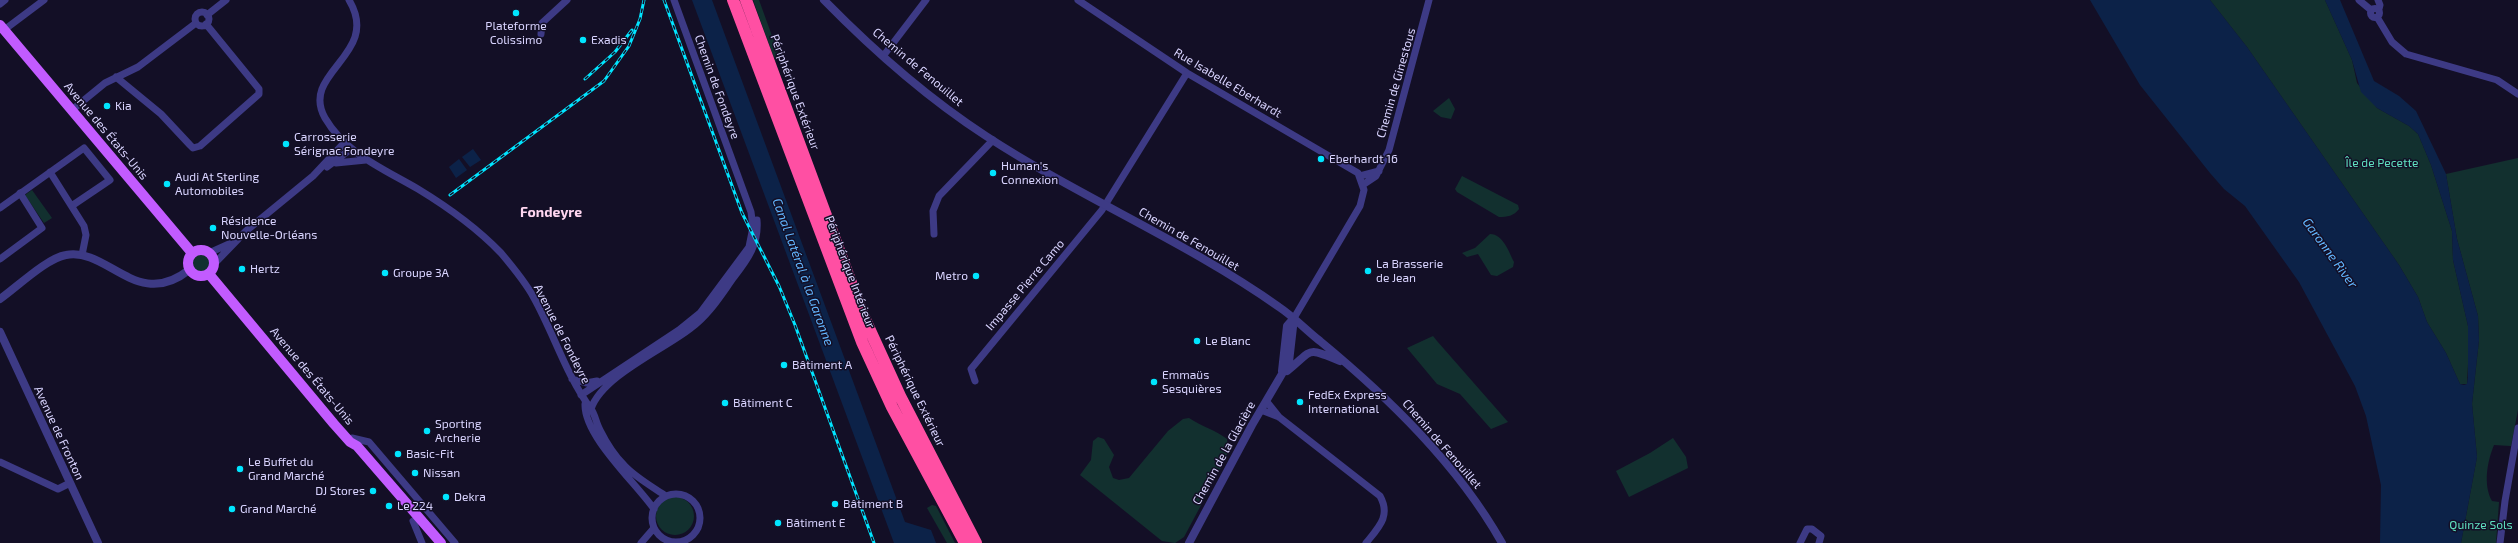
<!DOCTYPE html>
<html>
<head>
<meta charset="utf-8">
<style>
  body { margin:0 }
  canvas { display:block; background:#130f26 }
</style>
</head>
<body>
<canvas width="2518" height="543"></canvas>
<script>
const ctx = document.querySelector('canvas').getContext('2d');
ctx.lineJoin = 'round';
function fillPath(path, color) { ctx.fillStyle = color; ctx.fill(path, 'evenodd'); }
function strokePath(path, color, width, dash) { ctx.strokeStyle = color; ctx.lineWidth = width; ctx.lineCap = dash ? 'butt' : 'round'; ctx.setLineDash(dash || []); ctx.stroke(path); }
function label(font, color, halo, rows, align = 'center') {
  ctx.font = font + ' "Exo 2",sans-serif'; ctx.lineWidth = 3; ctx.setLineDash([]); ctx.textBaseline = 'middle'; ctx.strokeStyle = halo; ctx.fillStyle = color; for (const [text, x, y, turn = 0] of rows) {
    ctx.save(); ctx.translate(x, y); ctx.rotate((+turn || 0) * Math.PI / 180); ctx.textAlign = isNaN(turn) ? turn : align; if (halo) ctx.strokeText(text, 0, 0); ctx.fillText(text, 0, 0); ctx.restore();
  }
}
fillPath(new Path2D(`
  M753,0h6l21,58 -5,3z
  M2210,0h115l27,60 5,23 20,25 32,18 9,8 13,31 21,66 1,29 15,66 1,18 -2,40h-7l-14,-31 -19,-31 -9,-25 -19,-32 -152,-218z
  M1449,98l6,11 -4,10 -10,-2 -8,-6z
  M2518,158v252l-7,36 -17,-1c-7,17 -11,40 -2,56l7,1 -3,41h-35l16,-86 -5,-53 7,-64 -1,-24 -21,-77 -11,-65z
  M1462,176l56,29 1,4c-5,7 -12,8 -20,8l-42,-25 -2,-3z
  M32,190l20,28 -8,5 -19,-28z
  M1490,234c13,0 19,18 24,28l-1,5 -16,9 -6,-1 -13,-21 -11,3 -5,-4 13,-5z
  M191 263a9 9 0 1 1 18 0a9 9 0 1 1-18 0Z
  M1433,336l4,5 71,81 -17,7 -31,-35 -23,-10 -30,-36z
  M1189,418c13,9 27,12 38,21l1,13 -5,12 -39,73 -9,6 -13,-2 -82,-66 11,-15 2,-19 5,-4 6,2 10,16 -5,12 4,11 6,2 10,-2 39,-47 15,-12z
  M1673,438l13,19 2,11 -59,29 -13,-26 34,-18z
  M656 516a19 19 0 1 1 38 0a19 19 0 1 1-38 0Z
  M932,505l4,1 19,37h-8l-20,-35z`), '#12302f');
fillPath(new Path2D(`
  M692,0h20l193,522 26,8 5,13h-42z
  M2090,0h120l37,47 152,218 19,32 9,25 19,31 14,31 4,1 3,-1 1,-7v-51l-15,-66 -1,-29 -21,-66 -13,-31 -9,-8 -32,-18 -16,-16 -9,-32 -27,-60h15l34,81 25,15 17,15 30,63 11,65 21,77 1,24 -7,64 5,53 -16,86h-81l1,-58 -15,-69 -11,-30 -56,-104 -54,-76 -21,-17 -14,-16 -70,-88z
  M473,149l8,11 -11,7 -8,-10z
  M459,159l8,11 -11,8 -7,-11z`), '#0c2248');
strokePath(new Path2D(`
  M349,0c33,55 -50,72 -24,118 21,36 59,51 93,71 28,17 60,40 83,64 11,13 25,30 33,45 20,36 32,77 57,111 4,5 5,14 9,21 6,12 14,25 24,35 11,12 27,21 42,31
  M1078,0l109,73 171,100 6,17 -4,16 -66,112
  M2359,0l12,10
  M2378,0l2,5 -1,4
  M0,4l5,-4
  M2370.5 13a4.5 4.5 0 1 1 9 0a4.5 4.5 0 1 1-9 0Z
  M195 19a7 7 0 1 1 14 0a7 7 0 1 1-14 0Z
  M207,15l19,-15
  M2377,17l15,25 14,12 91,26 21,14
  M4,30l40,-30
  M541,34l1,-11 25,-23
  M884,55l42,-55
  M116,77l45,37 29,31 3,3 7,-2 59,-52v-5l-53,-65
  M72,110l33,-27 33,-16 58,-44
  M336,163l30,-3
  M327,167l24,-18
  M50,172l34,54 2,9 -4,20
  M1360,176l19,-5
  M1364,184l12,-8 13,-26 40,-150
  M0,208l84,-60 26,32 -37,25
  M934,234l-1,-23 6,-15 54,-56
  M209,253l20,-9
  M0,259l42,-31 -22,-35
  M214,264l32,-33 67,-55 32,-34
  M572,379l14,4 11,-2
  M975,381l-4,-12 131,-159 85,-137
  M581,395l98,-65 21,-17 49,-66 4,-20 -2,-15 -77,-212
  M1267,402l12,15
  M585,404c-1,32 50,78 69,105
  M591,409c11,-33 72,-59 100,-81 18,-13 30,-33 43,-51 14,-18 25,-33 23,-57
  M1261,410l18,7 101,79c11,20 -1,31 -14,47
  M349,440l3,-2 17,4 86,101
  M0,462l58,27 12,-6
  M652 518a24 24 0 1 1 48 0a24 24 0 1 1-48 0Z
  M413,521l9,22
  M641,543l13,-15
  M1800,543l7,-14h5l9,7 -2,7
  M2500,543l5,-42 13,-73`), '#3d3a85', 7);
strokePath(new Path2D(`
  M824,0c48,49 105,99 162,136 95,62 201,106 293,171 15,10 27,23 41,34 69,57 138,124 182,202
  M0,299c17,-12 47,-41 66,-44 42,-8 71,56 123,15
  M0,332l98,211
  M1282,371l5,-45 7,-8
  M1287,371c27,-21 17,-25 53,-10
  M1189,543l63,-118 37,-63 5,-44`), '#3d3a85', 8);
strokePath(new Path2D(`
  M0,25l192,228
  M188 263a13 13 0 1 1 26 0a13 13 0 1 1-26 0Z
  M209,274l125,150 16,18 7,4 84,97`), '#c25bff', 10);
strokePath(new Path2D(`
  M733,0l129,342 30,65 73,136
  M746,0l117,315 37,81 76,147`), '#ff4fa3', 12);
const rail = new Path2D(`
  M664,0l78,213 37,73 16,39 79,218
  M585,79l30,-27 17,-22
  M450,195l154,-114 25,-35 11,-27 4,-19`);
strokePath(rail, '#00e5ff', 3);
strokePath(rail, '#130f26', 1.5, [4.5]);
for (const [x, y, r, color] of [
  [516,13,4,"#00e5ff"],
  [583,40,4,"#00e5ff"],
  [107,106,4,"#00e5ff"],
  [286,144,4,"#00e5ff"],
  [1321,159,4,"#00e5ff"],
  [993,173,4,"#00e5ff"],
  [167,184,4,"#00e5ff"],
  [213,228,4,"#00e5ff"],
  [242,269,4,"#00e5ff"],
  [1368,271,4,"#00e5ff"],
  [385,273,4,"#00e5ff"],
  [976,276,4,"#00e5ff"],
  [1197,341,4,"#00e5ff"],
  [784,365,4,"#00e5ff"],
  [1154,382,4,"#00e5ff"],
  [1300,402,4,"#00e5ff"],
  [725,403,4,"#00e5ff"],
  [427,431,4,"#00e5ff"],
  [398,454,4,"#00e5ff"],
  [240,469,4,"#00e5ff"],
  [415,473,4,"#00e5ff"],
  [373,491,4,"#00e5ff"],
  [446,497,4,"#00e5ff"],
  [835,504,4,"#00e5ff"],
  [389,506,4,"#00e5ff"],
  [232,509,4,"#00e5ff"],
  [778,523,4,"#00e5ff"]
]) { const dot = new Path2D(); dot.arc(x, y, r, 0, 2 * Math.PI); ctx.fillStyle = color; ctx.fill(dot); strokePath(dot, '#130f26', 1.5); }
label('12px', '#d9d4ff', '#130f26', [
  ["Plateforme",516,26,"center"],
  ["Colissimo",516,40,"center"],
  ["Exadis",591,40],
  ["Kia",115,106],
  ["Carrosserie",294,137],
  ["Sérignac Fondeyre",294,151],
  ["Eberhardt 16",1329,159],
  ["Human's",1001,166],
  ["Connexion",1001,180],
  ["Audi At Sterling",175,177],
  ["Automobiles",175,191],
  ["Résidence",221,221],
  ["Nouvelle-Orléans",221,235],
  ["La Brasserie",1376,264],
  ["de Jean",1376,278],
  ["Hertz",250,269],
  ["Groupe 3A",393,273],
  ["Metro",968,276,"right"],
  ["Le Blanc",1205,341],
  ["Bâtiment A",792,365],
  ["Emmaüs",1162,375],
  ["Sesquières",1162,389],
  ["FedEx Express",1308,395],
  ["International",1308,409],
  ["Bâtiment C",733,403],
  ["Sporting",435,424],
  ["Archerie",435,438],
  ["Basic-Fit",406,454],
  ["Le Buffet du",248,462],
  ["Grand Marché",248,476],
  ["Nissan",423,473],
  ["DJ Stores",365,491,"right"],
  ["Dekra",454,497],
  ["Bâtiment B",843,504],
  ["Le 224",397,506],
  ["Grand Marché",240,509],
  ["Bâtiment E",786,523]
], 'left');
label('12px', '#d9d4ff', '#130f26', [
  ["Chemin de Fenouillet",918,67,40],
  ["Rue Isabelle Eberhardt",1228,83,31],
  ["Chemin de Ginestous",1396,83,-74],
  ["Chemin de Fondeyre",717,87,70],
  ["Périphérique Extérieur",795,92,70],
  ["Avenue des États-Unis",106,131,50],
  ["Chemin de Fenouillet",1189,239,30],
  ["Périphérique Intérieur",850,272,69],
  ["Impasse Pierre Camo",1025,285,-50],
  ["Avenue de Fondeyre",562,334,63],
  ["Avenue des États-Unis",312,376,50],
  ["Périphérique Extérieur",915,391,64],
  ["Avenue de Fronton",59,433,65],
  ["Chemin de Fenouillet",1442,444,49],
  ["Chemin de la Glacière",1224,453,-61]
]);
label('12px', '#5fe0c0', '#130f26', [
  ["Île de Pecette",2382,163],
  ["Quinze Sols",2481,525]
]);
label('italic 13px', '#62b6ff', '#130f26', [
  ["Garonne River",2330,253,54],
  ["Canal Latéral à la Garonne",803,272,70]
]);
label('bold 14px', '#ffd6f0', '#130f26', [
  ["Fondeyre",551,212]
]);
</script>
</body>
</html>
